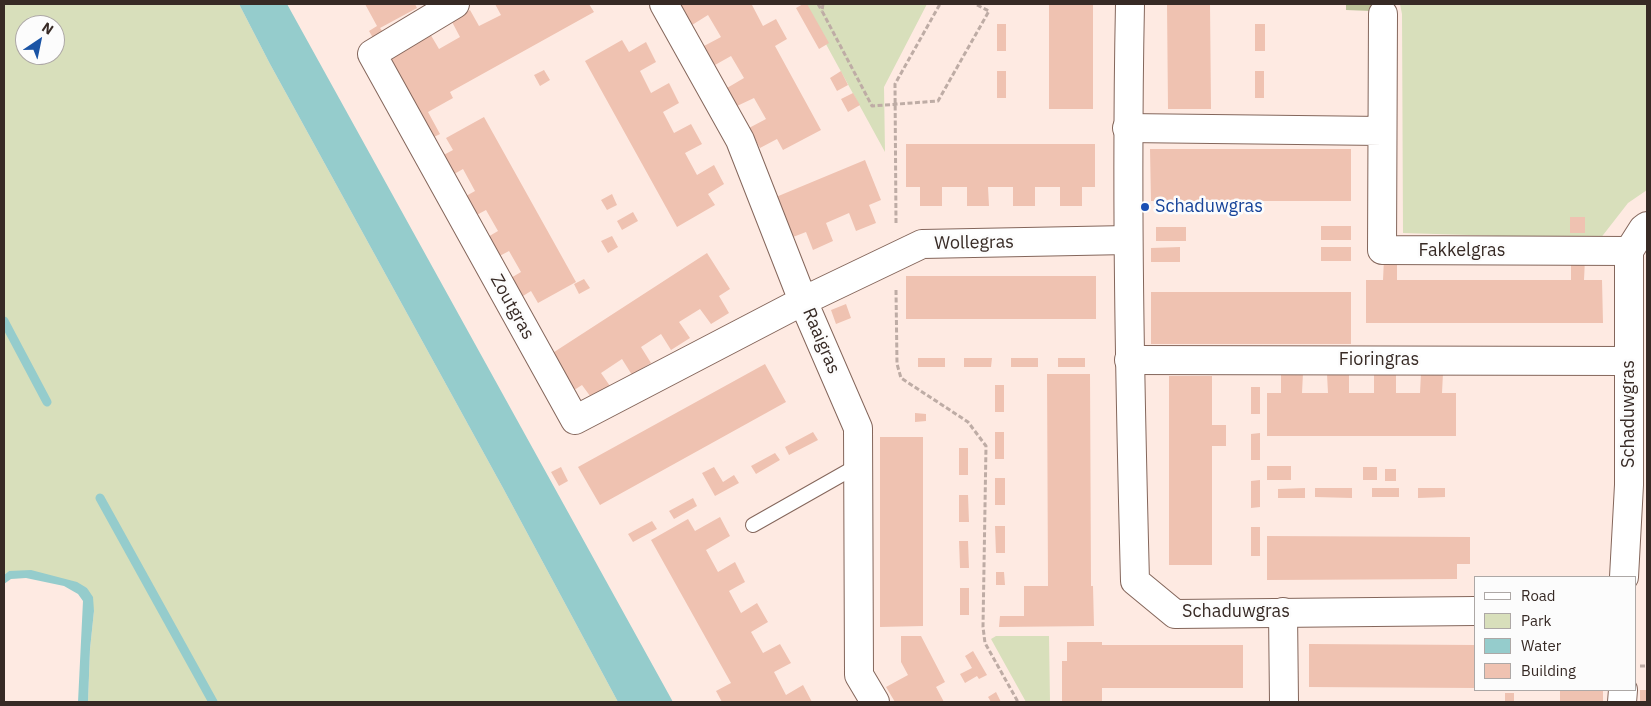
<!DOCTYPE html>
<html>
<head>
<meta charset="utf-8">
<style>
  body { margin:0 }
  #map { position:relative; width:1651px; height:706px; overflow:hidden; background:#feeae2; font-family:"IBM Plex Sans",sans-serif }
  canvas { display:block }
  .frame { position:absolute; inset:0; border:5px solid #372a25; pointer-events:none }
  .legend { position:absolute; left:1474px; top:576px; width:162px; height:115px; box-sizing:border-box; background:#fcfcfc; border:1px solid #ada8a6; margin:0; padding:6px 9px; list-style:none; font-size:15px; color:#372a25 }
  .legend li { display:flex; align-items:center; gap:10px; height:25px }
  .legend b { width:25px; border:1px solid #ada8a6 }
  .north { position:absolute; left:15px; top:15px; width:50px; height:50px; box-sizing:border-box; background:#fcfcfc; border:1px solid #ada8a6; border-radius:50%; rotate:34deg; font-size:14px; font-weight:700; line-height:20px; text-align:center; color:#372a25 }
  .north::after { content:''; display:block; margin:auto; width:18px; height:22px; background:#1a54a5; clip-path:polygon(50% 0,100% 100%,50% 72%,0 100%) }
</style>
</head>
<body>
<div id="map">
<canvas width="1651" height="706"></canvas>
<div class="frame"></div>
<ul class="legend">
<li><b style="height:6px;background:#fff"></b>Road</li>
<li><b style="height:14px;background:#d8dfbb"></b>Park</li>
<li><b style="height:14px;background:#95cccc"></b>Water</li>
<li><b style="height:14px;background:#efc2b1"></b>Building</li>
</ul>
<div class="north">N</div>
</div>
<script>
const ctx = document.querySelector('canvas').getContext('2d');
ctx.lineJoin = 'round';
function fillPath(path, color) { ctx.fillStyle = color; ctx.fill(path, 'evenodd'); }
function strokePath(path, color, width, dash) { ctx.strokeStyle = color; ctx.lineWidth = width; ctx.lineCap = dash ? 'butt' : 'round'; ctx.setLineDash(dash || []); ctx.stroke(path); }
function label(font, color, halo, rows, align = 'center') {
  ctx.font = font + ' "IBM Plex Sans",sans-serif'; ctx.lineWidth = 5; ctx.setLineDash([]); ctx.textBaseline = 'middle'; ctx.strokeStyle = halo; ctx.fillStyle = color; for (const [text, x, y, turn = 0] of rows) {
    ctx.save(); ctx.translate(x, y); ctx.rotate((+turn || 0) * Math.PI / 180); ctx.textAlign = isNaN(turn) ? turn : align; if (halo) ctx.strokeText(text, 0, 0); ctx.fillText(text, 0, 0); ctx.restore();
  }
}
fillPath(new Path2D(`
  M4,4h235l31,60 233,424 115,214h-530l2,-53 4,-38 -7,-23 -78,-17 -5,4zM25,25h30v30h-30z
  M804,4h123l-43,83 1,65z
  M1400,4h247v186l-19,13 -28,36 -197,-6 -1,-219z
  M996,636h53l1,66h-24l-35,-63z`), '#d8dfbb');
fillPath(new Path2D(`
  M1346,4h31l-5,7 -26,-1z`), '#bbc399');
fillPath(new Path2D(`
  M239,4h48l386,698h-55l-115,-214 -233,-424z
  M31,570l46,12 10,6 6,9 1,14 -4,38 -2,53h-10l5,-101 -5,-7 -14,-8 -38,-8 -15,1 -7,5v-9l5,-4z`), '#95cccc');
strokePath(new Path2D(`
  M4,321l43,81
  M100,498l113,204`), '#95cccc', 9);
fillPath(new Path2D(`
  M365,4h50l2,4 -37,20 3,4 -10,6 -4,-7 8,-5z
  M495,4h94l5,8 -144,80 3,6 -25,14 12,22 -10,5 -46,-82 45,-25 10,17 21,-12 -9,-17 19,-10 9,16 22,-11z
  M684,4h71l-3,1 11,21 13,-7 11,20 -12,7 46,84 -38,20 -6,-11 -17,9 -11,-20 17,-9 -12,-21 -17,8 -10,-18 17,-10 -13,-22 -16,9 -11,-19 17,-9 -13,-22 -16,10 -11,-20z
  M803,4h4l22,39 -10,6 -23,-41z
  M1049,4h44v105h-44z
  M1167,4h43l1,105h-43z
  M997,24h9v27h-9z
  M1255,24h10v27h-10z
  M622,40l7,12 17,-10 10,20 -16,9 11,22 18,-10 10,20 -16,9 11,21 17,-9 11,20 -17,9 12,22 17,-10 10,19 -16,10 7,11 -38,22 -92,-166z
  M544,70l6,10 -10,6 -6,-11z
  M841,71l7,14 -11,6 -7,-13z
  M997,71h9v27h-9z
  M1255,71h9v27h-9z
  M853,93l7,12 -12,7 -7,-13z
  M484,117l92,165 -38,21 -7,-12 -16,10 -11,-19 17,-10 -12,-21 -17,9 -11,-19 17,-10 -12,-21 -17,9 -10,-19 16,-9 -12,-22 -16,9 -11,-19 17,-9 -7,-12z
  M906,144h189v43h-13v19h-22v-19h-25v19h-22v-19h-25l1,19h-22v-19h-25v19h-22v-19h-14z
  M1150,149h201v52h-200z
  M865,160l16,40 -12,5 7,18 -20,8 -7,-18 -23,10 7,18 -20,9 -7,-18 -13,5 -17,-40z
  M612,194l5,11 -10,5 -6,-10z
  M633,212l5,9 -16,9 -5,-9z
  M1570,217h15v16h-15z
  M1321,226h30v14h-30z
  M1156,227h30v14h-30z
  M612,236l6,11 -10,6 -7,-12z
  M1180,247v15h-29v-14z
  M1321,247h30v14h-30z
  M707,253l23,36 -11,7 10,17 -18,11 -11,-15 -21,13 11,16 -19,12 -10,-16 -20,13 10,16 -19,12 -10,-16 -21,14 11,16 -19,11 -11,-15 -11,7 -23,-36z
  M1384,259h13v21h174v-21h14l-1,21h18l1,43h-237v-43h17z
  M906,276h190v43h-190z
  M584,279l6,9 -11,6 -5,-10z
  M1151,292h200v52h-200z
  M846,304l5,14 -15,6 -5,-14z
  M918,358h27v9h-27z
  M964,358h28l-1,9h-27z
  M1011,358h27v9h-27z
  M1058,358h27v9h-27z
  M765,364l21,38 -186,103 -22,-38z
  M1281,373h22l-1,20h26l-1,-19h22v19h25v-19h22v19h24l1,-20h22l-1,20h14v43h-189v-43h14z
  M1047,374h43l1,212h2l1,40 -95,1 1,-11h24v-30h24z
  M1169,376h43v49h14v21h-14v119h-43z
  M995,385h9v27h-9z
  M1251,387h9v27h-9z
  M915,413l11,1v7l-11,1z
  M813,432l5,8 -29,15 -4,-8z
  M995,432h9v27h-9z
  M1260,433v27h-9v-26z
  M880,437h43v189l-43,1z
  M959,448h9v27h-9z
  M775,453l5,7 -24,14 -5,-8z
  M1267,466h24v14h-24z
  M561,467l7,14 -9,5 -8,-14z
  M714,467l9,15 11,-7 5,8 -24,13 -13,-23z
  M1363,467h14v13h-14z
  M1385,469h11v12h-11z
  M995,478h10v27h-10z
  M1260,480v27l-9,1v-27z
  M1305,488v10h-27v-9z
  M1315,488h37v10l-37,-1z
  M1372,488h27v9h-27z
  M1418,488h27v9l-27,1z
  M959,495h9l1,27h-10z
  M693,498l4,8 -23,13 -5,-8z
  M720,517l10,19 -24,14 12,22 17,-10 10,20 -16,9 12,22 16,-10 11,19 -17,10 12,21 17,-9 11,19 -17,9 12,23 17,-10 9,17h-90l-6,-11 15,-8 -80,-143 37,-21 7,12z
  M652,521l5,8 -24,13 -5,-8z
  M995,526h10v27h-9z
  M1251,527h9v29h-9z
  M1267,536l203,1v27h-13v15l-190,1z
  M959,541h9l1,27h-9z
  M996,572h8l1,13h-9z
  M960,588h9v27h-9z
  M901,636h20l24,46 -9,5 8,15h-49l-9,-15 22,-12 -7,-13z
  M1067,642h35v3h141v43h-141v14h-40v-41h5z
  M1309,644l166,1v43l-166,-1z
  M973,651l14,24 -8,4 -2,-3 -12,7 -5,-9 12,-6 -7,-12z
  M1560,690h43v12h-43z
  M1640,690h7v12h-7z
  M996,692l5,10h-10l-3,-5z
  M1505,693h9v9h-9z`), '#efc2b1');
const lane = new Path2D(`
  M753,525l104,-59`);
const street = new Path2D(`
  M455,4l-83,50 203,366 228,-119 119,-57 206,-4
  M664,4l76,136 63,161 55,127 1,247 16,27
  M1383,14l-1,236 247,1
  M1127,128l255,3
  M1129,360l500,1
  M1283,612l1,90
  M1622,702l1,-12`);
const secondary = new Path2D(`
  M1130,4c-4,192 0,384 5,577l40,33 300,-3
  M1624,577l5,-92v-234l14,-22 4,-3`);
strokePath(lane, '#84665b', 16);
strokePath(street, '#84665b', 30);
strokePath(secondary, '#84665b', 30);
strokePath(new Path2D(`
  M818,4l4,7
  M823,4l-1,7 50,95 66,-5 51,-90 -14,-7
  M896,223l-1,-139 45,-80
  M896,290l1,74 4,14 67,44 18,24 -3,181 2,16 33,59
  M1640,666h7`), '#beaca5', 3, [5, 2.5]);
strokePath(lane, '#fff', 14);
strokePath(street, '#fff', 28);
strokePath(secondary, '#fff', 28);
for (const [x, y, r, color] of [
  [1145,207,5,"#1a4fb4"]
]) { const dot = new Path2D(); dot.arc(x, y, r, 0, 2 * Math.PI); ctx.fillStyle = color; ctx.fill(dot); strokePath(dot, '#fcfcfc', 2); }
label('18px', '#164399', '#fcfcfc', [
  ["Schaduwgras",1155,207]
], 'left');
label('18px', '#372a25', '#fcfcfc', [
  ["Wollegras",974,243,-1],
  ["Fakkelgras",1462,251],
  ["Zoutgras",512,307,61],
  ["Raaigras",821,341,67],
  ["Fioringras",1379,360],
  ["Schaduwgras",1629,414,-90],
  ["Schaduwgras",1236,612]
]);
</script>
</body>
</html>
